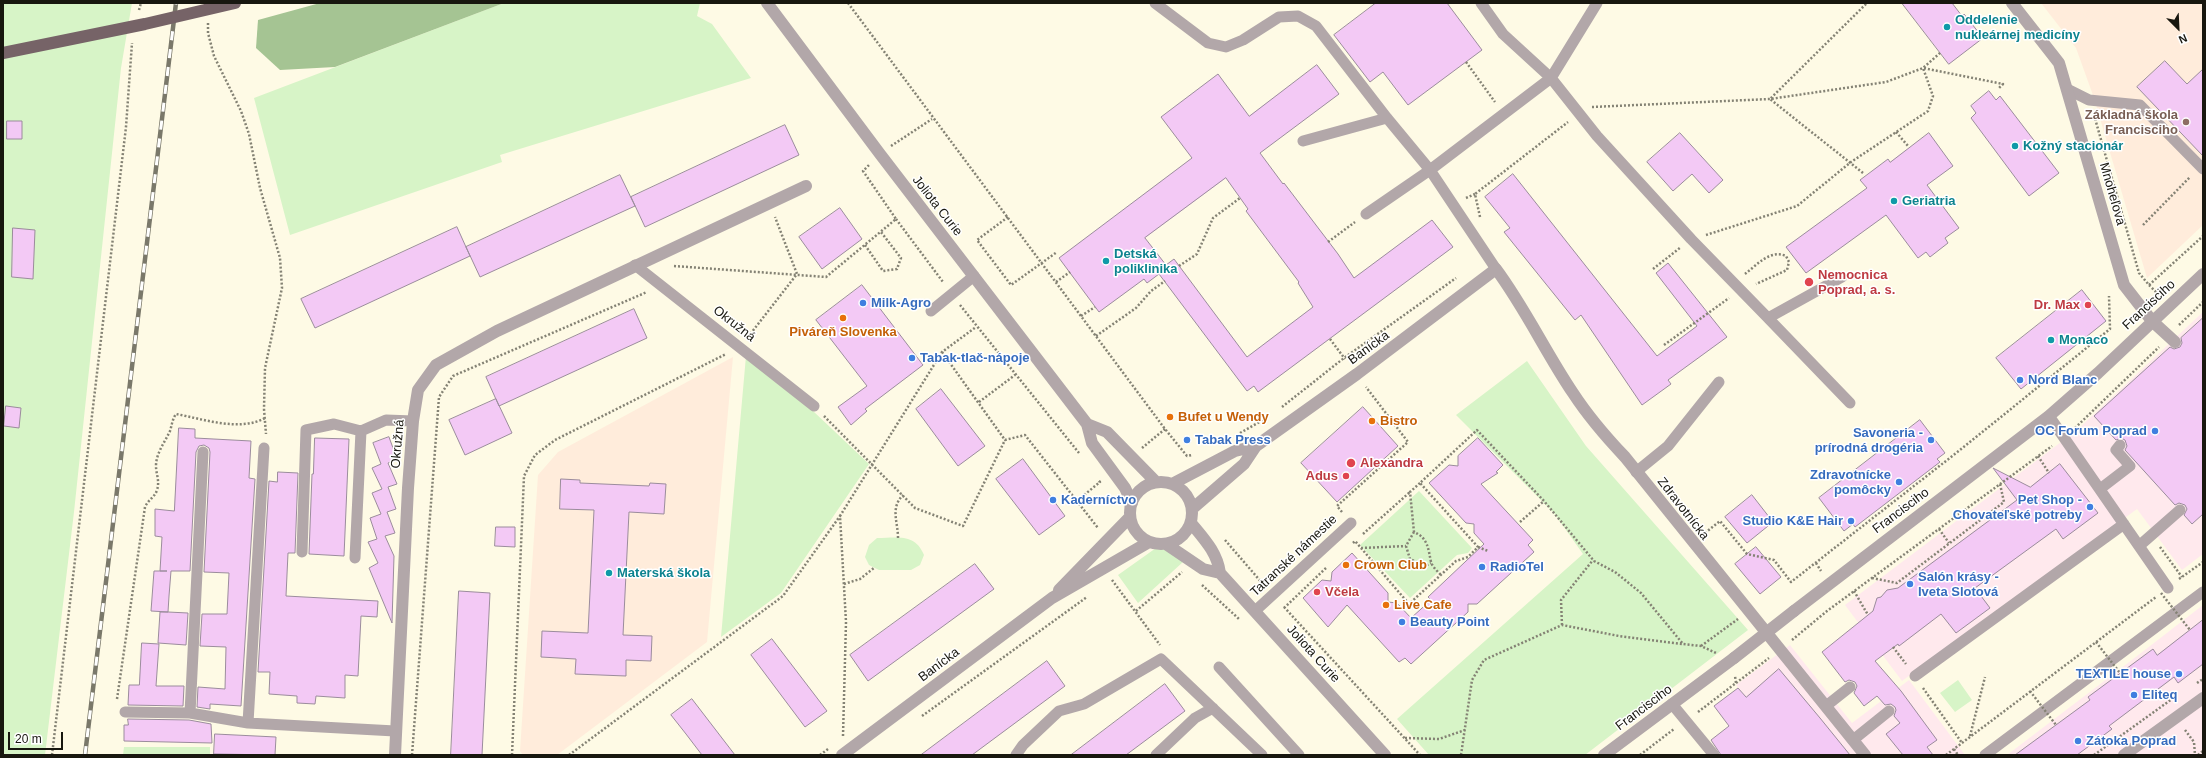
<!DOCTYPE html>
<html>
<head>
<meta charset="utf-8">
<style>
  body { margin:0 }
  #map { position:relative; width:2206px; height:758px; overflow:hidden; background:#fefae5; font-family:Helvetica,sans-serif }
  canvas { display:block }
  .frame { position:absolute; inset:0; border:4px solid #18170f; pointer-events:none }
  .north { position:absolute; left:2158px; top:8px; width:40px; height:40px; -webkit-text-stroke:3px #fff; paint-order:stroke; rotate:156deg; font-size:11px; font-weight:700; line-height:16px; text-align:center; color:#18170f }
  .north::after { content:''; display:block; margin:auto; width:14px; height:18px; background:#18170f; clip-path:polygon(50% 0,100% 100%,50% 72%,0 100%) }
  .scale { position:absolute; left:8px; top:732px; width:55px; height:18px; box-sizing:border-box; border:2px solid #18170f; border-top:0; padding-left:5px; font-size:12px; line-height:14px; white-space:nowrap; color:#18170f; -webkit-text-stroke:3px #fff; paint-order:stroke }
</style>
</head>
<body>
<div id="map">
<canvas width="2206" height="758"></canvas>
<div class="frame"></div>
<div class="north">N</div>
<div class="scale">20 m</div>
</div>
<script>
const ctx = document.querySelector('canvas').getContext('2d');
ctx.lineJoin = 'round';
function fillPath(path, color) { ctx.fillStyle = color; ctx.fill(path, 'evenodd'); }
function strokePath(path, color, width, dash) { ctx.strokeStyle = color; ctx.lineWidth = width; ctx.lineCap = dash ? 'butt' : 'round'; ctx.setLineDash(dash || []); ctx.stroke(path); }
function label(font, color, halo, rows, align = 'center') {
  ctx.font = font + ' Helvetica,sans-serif'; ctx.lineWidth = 3; ctx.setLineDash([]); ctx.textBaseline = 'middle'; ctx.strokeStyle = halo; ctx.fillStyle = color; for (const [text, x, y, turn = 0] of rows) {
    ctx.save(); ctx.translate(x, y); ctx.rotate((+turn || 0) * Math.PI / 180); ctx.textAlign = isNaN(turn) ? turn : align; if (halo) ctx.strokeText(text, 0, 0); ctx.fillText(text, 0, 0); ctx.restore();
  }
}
fillPath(new Path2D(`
  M2203,312v242l-21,16 -45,-61 -235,172 -57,-76 232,-175z
  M2203,605v150h-196l134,-102z
  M1790,645l62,78 57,-43 56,75h-171l-58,-70z`), '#ffe9ed');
fillPath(new Path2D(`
  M2041,3h162v222l-56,53 -53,-180 -18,-50z
  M733,357l-26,285 -150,113h-34l-3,-4 18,-276 20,-23z`), '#ffecdb');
fillPath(new Path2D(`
  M3,3h129l-11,65 -47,444 -29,243h-42z
  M504,3h196l-3,13 15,8 39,54 -251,77 2,7 -212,73 -36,-137z
  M746,356l67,55 56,53 -88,129 -60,44z
  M1527,361l59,85 162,184 -163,125h-156l-32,-36 186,-165 -29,-41 -98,-98z
  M1419,491l53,57 -4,5 -11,2 -47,43 -50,-53z
  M877,538c20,0 38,-5 47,17l-4,10 -9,5h-32l-10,-5 -4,-8 4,-12z
  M1156,548h13l14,14 -45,41 -20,-28z
  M1958,680l14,20 -17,12 -15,-19z
  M124,747h86v8h-87z`), '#d7f4c7');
fillPath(new Path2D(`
  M320,3h184l-169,64 -55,3 -24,-22 2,-28z`), '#a5c493');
const building = new Path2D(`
  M1376,3h71l35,47 -74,55 -25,-33 -13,10 -36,-47z
  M1902,3h50l10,13 2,-2 19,24 -34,26z
  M2165,61l22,23 16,-15v87l-66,-69z
  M1317,65l22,29 -79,59 23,31 1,-1 54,71 16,24 78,-58 21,27 -195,145 -4,-6 -7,5 -88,-117 -12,9 -3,-4 -45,33 -40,-54 133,-100 -31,-41 57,-43 31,42zM1226,178l22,31 -2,2 53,71 -1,1 15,24 -66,50 -73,-98 -8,6 -21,-27z
  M1989,91l7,9 4,-4 59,77 -30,23 -58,-78 5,-5 -5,-7z
  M7,121h15v18h-15z
  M785,125l14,30 -154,72 -14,-30z
  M1680,133l43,47 -14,13 -17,-19 -19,17 -26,-29z
  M1929,133l24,33 -26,19 32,43 -14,10 3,5 -18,14 -4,-5 -8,6 -32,-43 -80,58 -20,-26 81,-59 -7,-8 28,-21 2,3z
  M1513,174l144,182 40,-30 -41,-53 12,-10 59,74 -59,43 3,4 -29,21 -61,-90 -6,5 -71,-88 6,-4 -25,-31z
  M620,175l15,31 -155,71 -14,-30z
  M840,208l22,31 -40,30 -23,-32z
  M457,227l13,29 -155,72 -14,-29z
  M13,228l22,2 -2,49 -21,-2z
  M862,285l61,80 -58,44 2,2 -16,14 -13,-18 29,-21 -51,-66z
  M2082,290l24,31 -85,68 -25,-31z
  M634,309l13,29 -148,68 -13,-29z
  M2203,318v196l-11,10 -8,-9 3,-6 -2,-4 -6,-2 -4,2 -50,-55 2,-4 -2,-6 -4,-2 -5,2 -22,-24 76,-69 4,2 6,-2 2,-4 -1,-5z
  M941,389l44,57 -27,20 -42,-57z
  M496,399l16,34 -47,22 -16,-35z
  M6,406l15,2 -2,20 -15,-2z
  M1363,407l35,39 -61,56 -36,-39z
  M1920,420l25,33 -8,6 3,3 -85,65 -2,-3 -9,7 -25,-33z
  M179,428l16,1v9l56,3 -2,37 6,1 -14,227 -31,-2v5l-13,-2 1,-20 27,2 1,-42 -26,-1 2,-32h25l2,-41 -25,-1 6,-120 -1,-4 -5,-3 -5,1 -3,6 -6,119h-19l-2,25 -1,16 20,1 -2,32 -28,-2 2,-31h8l-17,-1 3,-40h13h-7l2,-34 -7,-1v-27l19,2z
  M389,437l8,22 -9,4 9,21 -9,3 8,22 -9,3 8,21 -10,3 9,20 -2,67 -23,-55 9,-5 -10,-21 9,-3 -7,-21 11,-4 -9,-21 10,-4 -10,-21 9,-4 -8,-21z
  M315,438l34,1 -5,117 -35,-2 3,-80h1z
  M1478,438l25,27 -7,7 2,1 -17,11 52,56 -5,5 6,7 -57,52h-9v8l-57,52 -6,-6 -6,4 -52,-57 -19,22 -25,-29 19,-18 9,1 1,-9 20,-19 36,40v9l9,1 14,15 20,-18 -3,-3 56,-53 -10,-11v-9l-8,-1 -37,-40 20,-18 9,1v-10z
  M1023,459l42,57 -26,19 -43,-56z
  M2060,464l38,49 -35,26 -7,-10 -81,59 15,20 -34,25 -15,-19 -42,32 -1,-2 -23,17 26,30 36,49 -10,7 6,8h-30l-17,-21 14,-11 -6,-7 2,-6 -1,-3 -4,-3 -6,1 -8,-9 -13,10 -10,-13 3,-7 -2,-4 -6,-2 -4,2 -23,-30 51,-41 4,-13 4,-1 6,-7 11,-2 119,-88 -24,-32 37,19z
  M278,472l20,1 -3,80h-7l-2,43 92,5 -1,16 -16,-1 -3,60 -13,-1v23l-29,-2 -1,8 -18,-1v-7l-28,-2 1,-22h-12l11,-191 8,1z
  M561,479l19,1v3l69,3 1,-3 16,1 -2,30 -35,-2 -6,123 29,1 -1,25 -25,-1v16l-51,-2 1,-15 -35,-2 1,-26 46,2 6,-123 -34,-1z
  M1752,495l21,27 -26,21 -22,-26z
  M496,527h19v20l-20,-1z
  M1756,547l25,30 -21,17 -25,-30z
  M975,564l19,25 -126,92 -18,-26z
  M459,591l31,2 -8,162h-31z
  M2203,620v44l-25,19 -4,-6 -65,49 3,3 -35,26h-62l75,-55 -2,-3 65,-48 4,6z
  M772,639l55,72 -22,16 -54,-72z
  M142,643l17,1 -3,42h28l-1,20 -55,-1 1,-20h10z
  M1047,661l18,25 -93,69h-51z
  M1779,669l41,49 30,37h-129l-10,-15 18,-14 -15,-20 24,-18 8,9z
  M1165,684l20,27 -59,44h-55z
  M692,699l43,56h-33l-16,-21 -15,-19z
  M128,719l61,1 22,4 1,19 -88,-2v-16h4z
  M215,734l61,3 -1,18 -61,-1z`);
fillPath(building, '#f3c9f5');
strokePath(building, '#9b8c9c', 1);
strokePath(new Path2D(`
  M848,3l317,426 22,27 5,-1
  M139,10l2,-7
  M208,23v10l6,23 27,55 8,23 11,54 20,70 2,30 -17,80 -1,41 2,25
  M1466,62l29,40
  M1592,107l178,-8 116,-17 37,-14 80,16 -5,5
  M2094,115l45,158 10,12 10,10
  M1896,132l12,14
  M891,146l41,-27
  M1863,173l-93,-74 97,-96
  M1466,198l9,-4
  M1008,217l-31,23 34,45 46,-33
  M1480,217l-5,-23 93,-72
  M896,219l47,63
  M2143,225l47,-48
  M1706,235l91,-29 54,-44 77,-51 5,-15 -10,-28 17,-15
  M1328,242l27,-20
  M865,245l18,26 14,-2 4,-11 -20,-26
  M674,266l152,11 70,-58 -33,-48 6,-6
  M1179,266l18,-12 16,-36 27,-20
  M1653,269l28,-22
  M1745,274c12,-9 25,-25 41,-18l3,6 -2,8 -31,14
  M1056,282l14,-10
  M2149,285l54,-49
  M960,305l119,148
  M1081,316l14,-9
  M2179,325l24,-23
  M1096,336l40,-28 15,-17 14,-10
  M748,337l49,-63 -22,-57
  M1330,339l15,20
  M1664,345l65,-47
  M942,352l63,88 20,-5 73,93
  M979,402l36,-27
  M1282,407l62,-49 112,-80
  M824,416l91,92 48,18 42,-86
  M2075,428l84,-81
  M1240,433l23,-13
  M1142,448l23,-19
  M2038,456l11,17
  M1420,483l-10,9 4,40c14,6 14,16 17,30 1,4 6,9 10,13
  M1078,500l22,-18 -2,-2
  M1342,512l-5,-6 71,-64 -42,-55
  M1520,522l24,-21
  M1939,529l10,14
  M1414,532l-8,14 4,13 15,7 6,-3
  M1705,533l15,-12 27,33 27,6 17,22 169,-132 150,-121 -1,-33
  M1363,534l47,-42
  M898,538c0,-16 -8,-30 5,-43
  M1225,540l38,44
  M1353,543l2,-2 54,63 47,-43 12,-4 10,-10 -58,-64 57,-53 67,71 50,60 21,11 26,21 42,51 18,2 15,7
  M1478,547l10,4
  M2160,547l22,30
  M1361,548l45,-2
  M1816,563l5,8
  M1872,578l25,5 107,-81 -4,-18
  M2179,579l24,-17
  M1112,580l48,65
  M844,584l16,-5 14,-11
  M1202,585l37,34
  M1854,591l14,24
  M1284,607l136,148
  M1284,608l42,-40
  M1136,611l46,-39
  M1562,625l-1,-25 32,-40
  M1792,640l35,-29 225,-165
  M1701,646l37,-27
  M1893,647l13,17
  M1736,683l33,-25
  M2197,683l6,-4
  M1923,688l39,55
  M117,699l28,-192c3,-7 10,-10 12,-17 3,-9 -1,-16 -1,-24 0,-13 9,-24 14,-35 2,-6 2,-11 6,-17 27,5 64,18 89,4
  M1698,712l38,-29 -1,-7
  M922,716l165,-119
  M2185,730l9,12 1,13
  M843,736l3,-114 -6,-106 102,-164 34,-25
  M1970,736l15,-59
  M1405,738l34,1 26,-9
  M1954,749l4,6
  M52,755l74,-628 6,-84
  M412,755l27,-358 14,-21 194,-84
  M512,755l12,-279 11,-21 20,-15 171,-86
  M569,755l214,-159 57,-80
  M820,755l8,-6
  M1461,755l11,-75 12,-20 78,-35 57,11 63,8
  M1640,755l34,-26
  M1946,755l210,-158
  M2094,755l78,-56
  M2198,755l5,-4`), '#848274', 2.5, [2, 2]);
strokePath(new Path2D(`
  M1155,3l53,40 18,4 17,-7 36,-23 19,-1 18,10 71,92 43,52 121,-92 46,-75
  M1481,3l22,31 48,44 46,58 94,103 77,79 74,-41
  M2067,89l22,11 51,5 63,64
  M1303,141l84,-23
  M1366,214l64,-44 66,99
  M635,265l179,141
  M931,311l43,-35
  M1768,318l82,85
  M2049,416l119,172
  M1636,472l32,-26 51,-64
  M2100,489l30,-23 -14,-16 4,-5
  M2139,546l41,-36
  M302,552l4,-122 28,-6 27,7
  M355,558l6,-127 25,-11 27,1
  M1255,611l96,-88
  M1219,667l80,88
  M1915,676l209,-152
  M1672,704l42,51
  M1826,706l24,-19
  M125,712l65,1 58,10 147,8
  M190,713l13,-261
  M248,723l16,-275
  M1853,740l36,-29
  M1016,755l7,-10 36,-34 25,-7 77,-45 101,96
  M1156,755l39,-37 18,-10
  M1985,755l218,-163`), '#b2a7a9', 11);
strokePath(new Path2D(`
  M2124,755l79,-57`), '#b2a7a9', 12);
strokePath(new Path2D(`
  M767,3l113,151 207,270 5,19 33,45 7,15
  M2012,3l47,60 65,222 28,36 23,21
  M1087,424l20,8 49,50
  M1130 513a31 31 0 1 1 62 0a31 31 0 1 1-62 0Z
  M1172,484l63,-33 21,-5
  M1192,509l52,-45 12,-18 101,-72 139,-105c29,39 50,84 77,124 15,23 33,44 52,64l240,298
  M1191,523c13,16 26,29 29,50l165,182
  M1166,544l37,25 17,4
  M1059,590l71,-73
  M1794,611l255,-195 49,-43 105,-99
  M395,755l13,-267 5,-67 5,-31 18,-25 61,-34 309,-145
  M842,755l210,-157 97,-56
  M1604,755l130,-97`), '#b2a7a9', 12);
const rail = new Path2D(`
  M85,755l91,-752`);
strokePath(rail, '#7a786a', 4.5);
strokePath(rail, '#fff', 3, [9]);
strokePath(new Path2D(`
  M2161,593l29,37
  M2096,642l24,31
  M2030,691l26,34`), '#848274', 2.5, [2, 2]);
strokePath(new Path2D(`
  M1734,658l60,-47`), '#b2a7a9', 12);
strokePath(new Path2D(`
  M3,53l142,-29 90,-21`), '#766367', 12);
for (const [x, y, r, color] of [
  [1947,27,4,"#0f9aa8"],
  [2186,122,4,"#8d6e63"],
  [2015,146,4,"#0f9aa8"],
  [1894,201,4,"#0f9aa8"],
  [1106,261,4,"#0f9aa8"],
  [1809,282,5,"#e0444e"],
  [863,303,4,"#3f7fe0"],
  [2088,305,4,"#e0444e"],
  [843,318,4,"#e8710a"],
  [2051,340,4,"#0f9aa8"],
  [912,358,4,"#3f7fe0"],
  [2020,380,4,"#3f7fe0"],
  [1170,417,4,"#e8710a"],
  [1372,421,4,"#e8710a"],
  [2155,431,4,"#3f7fe0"],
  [1187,440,4,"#3f7fe0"],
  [1931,440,4,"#3f7fe0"],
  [1351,463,5,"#e0444e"],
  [1346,476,4,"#e0444e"],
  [1899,482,4,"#3f7fe0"],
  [1053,500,4,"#3f7fe0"],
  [2090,507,4,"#3f7fe0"],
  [1851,521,4,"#3f7fe0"],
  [1346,565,4,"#e8710a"],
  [1482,567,4,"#3f7fe0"],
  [609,573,4,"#0f9aa8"],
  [1910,584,4,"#3f7fe0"],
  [1317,592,4,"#e0444e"],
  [1386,605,4,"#e8710a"],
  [1402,622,4,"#3f7fe0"],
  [2179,674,4,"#3f7fe0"],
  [2134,695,4,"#3f7fe0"],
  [2078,741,4,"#3f7fe0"]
]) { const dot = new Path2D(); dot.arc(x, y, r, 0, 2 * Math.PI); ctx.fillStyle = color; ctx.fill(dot); strokePath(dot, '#fff', 1.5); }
label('bold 13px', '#0d838f', '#fff', [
  ["Oddelenie",1955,20],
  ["nukleárnej medicíny",1955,35],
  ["Kožný stacionár",2023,146],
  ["Geriatria",1902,201],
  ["Detská",1114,254],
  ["poliklinika",1114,269],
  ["Monaco",2059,340],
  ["Materská škola",617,573]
], 'left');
label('bold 13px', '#785e54', '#fff', [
  ["Základná škola",2178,115],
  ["Francisciho",2178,130]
], 'right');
label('13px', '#18170f', '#fff', [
  ["Mnoheľova",2112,194,74],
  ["Joliota Curie",937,206,52],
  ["Francisciho",2149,305,-43],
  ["Okružná",734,324,38],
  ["Banícka",1369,348,-36],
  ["Okružná",398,444,-85],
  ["Zdravotnícka",1683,509,52],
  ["Francisciho",1901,511,-37],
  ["Tatranské námestie",1294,556,-43],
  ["Joliota Curie",1313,654,48],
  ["Banícka",939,665,-37],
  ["Francisciho",1644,708,-37]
]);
label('bold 13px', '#be3a42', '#fff', [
  ["Nemocnica",1818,275],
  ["Poprad, a. s.",1818,290],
  ["Dr. Max",2080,305,"right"],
  ["Alexandra",1360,463],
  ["Adus",1338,476,"right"],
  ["Včela",1325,592]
], 'left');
label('bold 13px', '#366cbe', '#fff', [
  ["Milk-Agro",871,303],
  ["Tabak-tlač-nápoje",920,358],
  ["Nord Blanc",2028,380],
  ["OC Forum Poprad",2147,431,"right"],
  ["Savoneria -",1923,433,"right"],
  ["prírodná drogéria",1923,448,"right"],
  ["Tabak Press",1195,440],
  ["Zdravotnícke",1891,475,"right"],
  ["pomôcky",1891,490,"right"],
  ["Kaderníctvo",1061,500],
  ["Pet Shop -",2082,500,"right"],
  ["Chovateľské potreby",2082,515,"right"],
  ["Studio K&E Hair",1843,521,"right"],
  ["RadioTel",1490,567],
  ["Salón krásy -",1918,577],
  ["Iveta Slotová",1918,592],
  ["Beauty Point",1410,622],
  ["TEXTILE house",2171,674,"right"],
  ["Eliteq",2142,695],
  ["Zátoka Poprad",2086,741]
], 'left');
label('bold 13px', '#c56008', '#fff', [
  ["Piváreň Slovenka",843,332,"center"],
  ["Bufet u Wendy",1178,417],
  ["Bistro",1380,421],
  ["Crown Club",1354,565],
  ["Live Cafe",1394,605]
], 'left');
</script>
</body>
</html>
